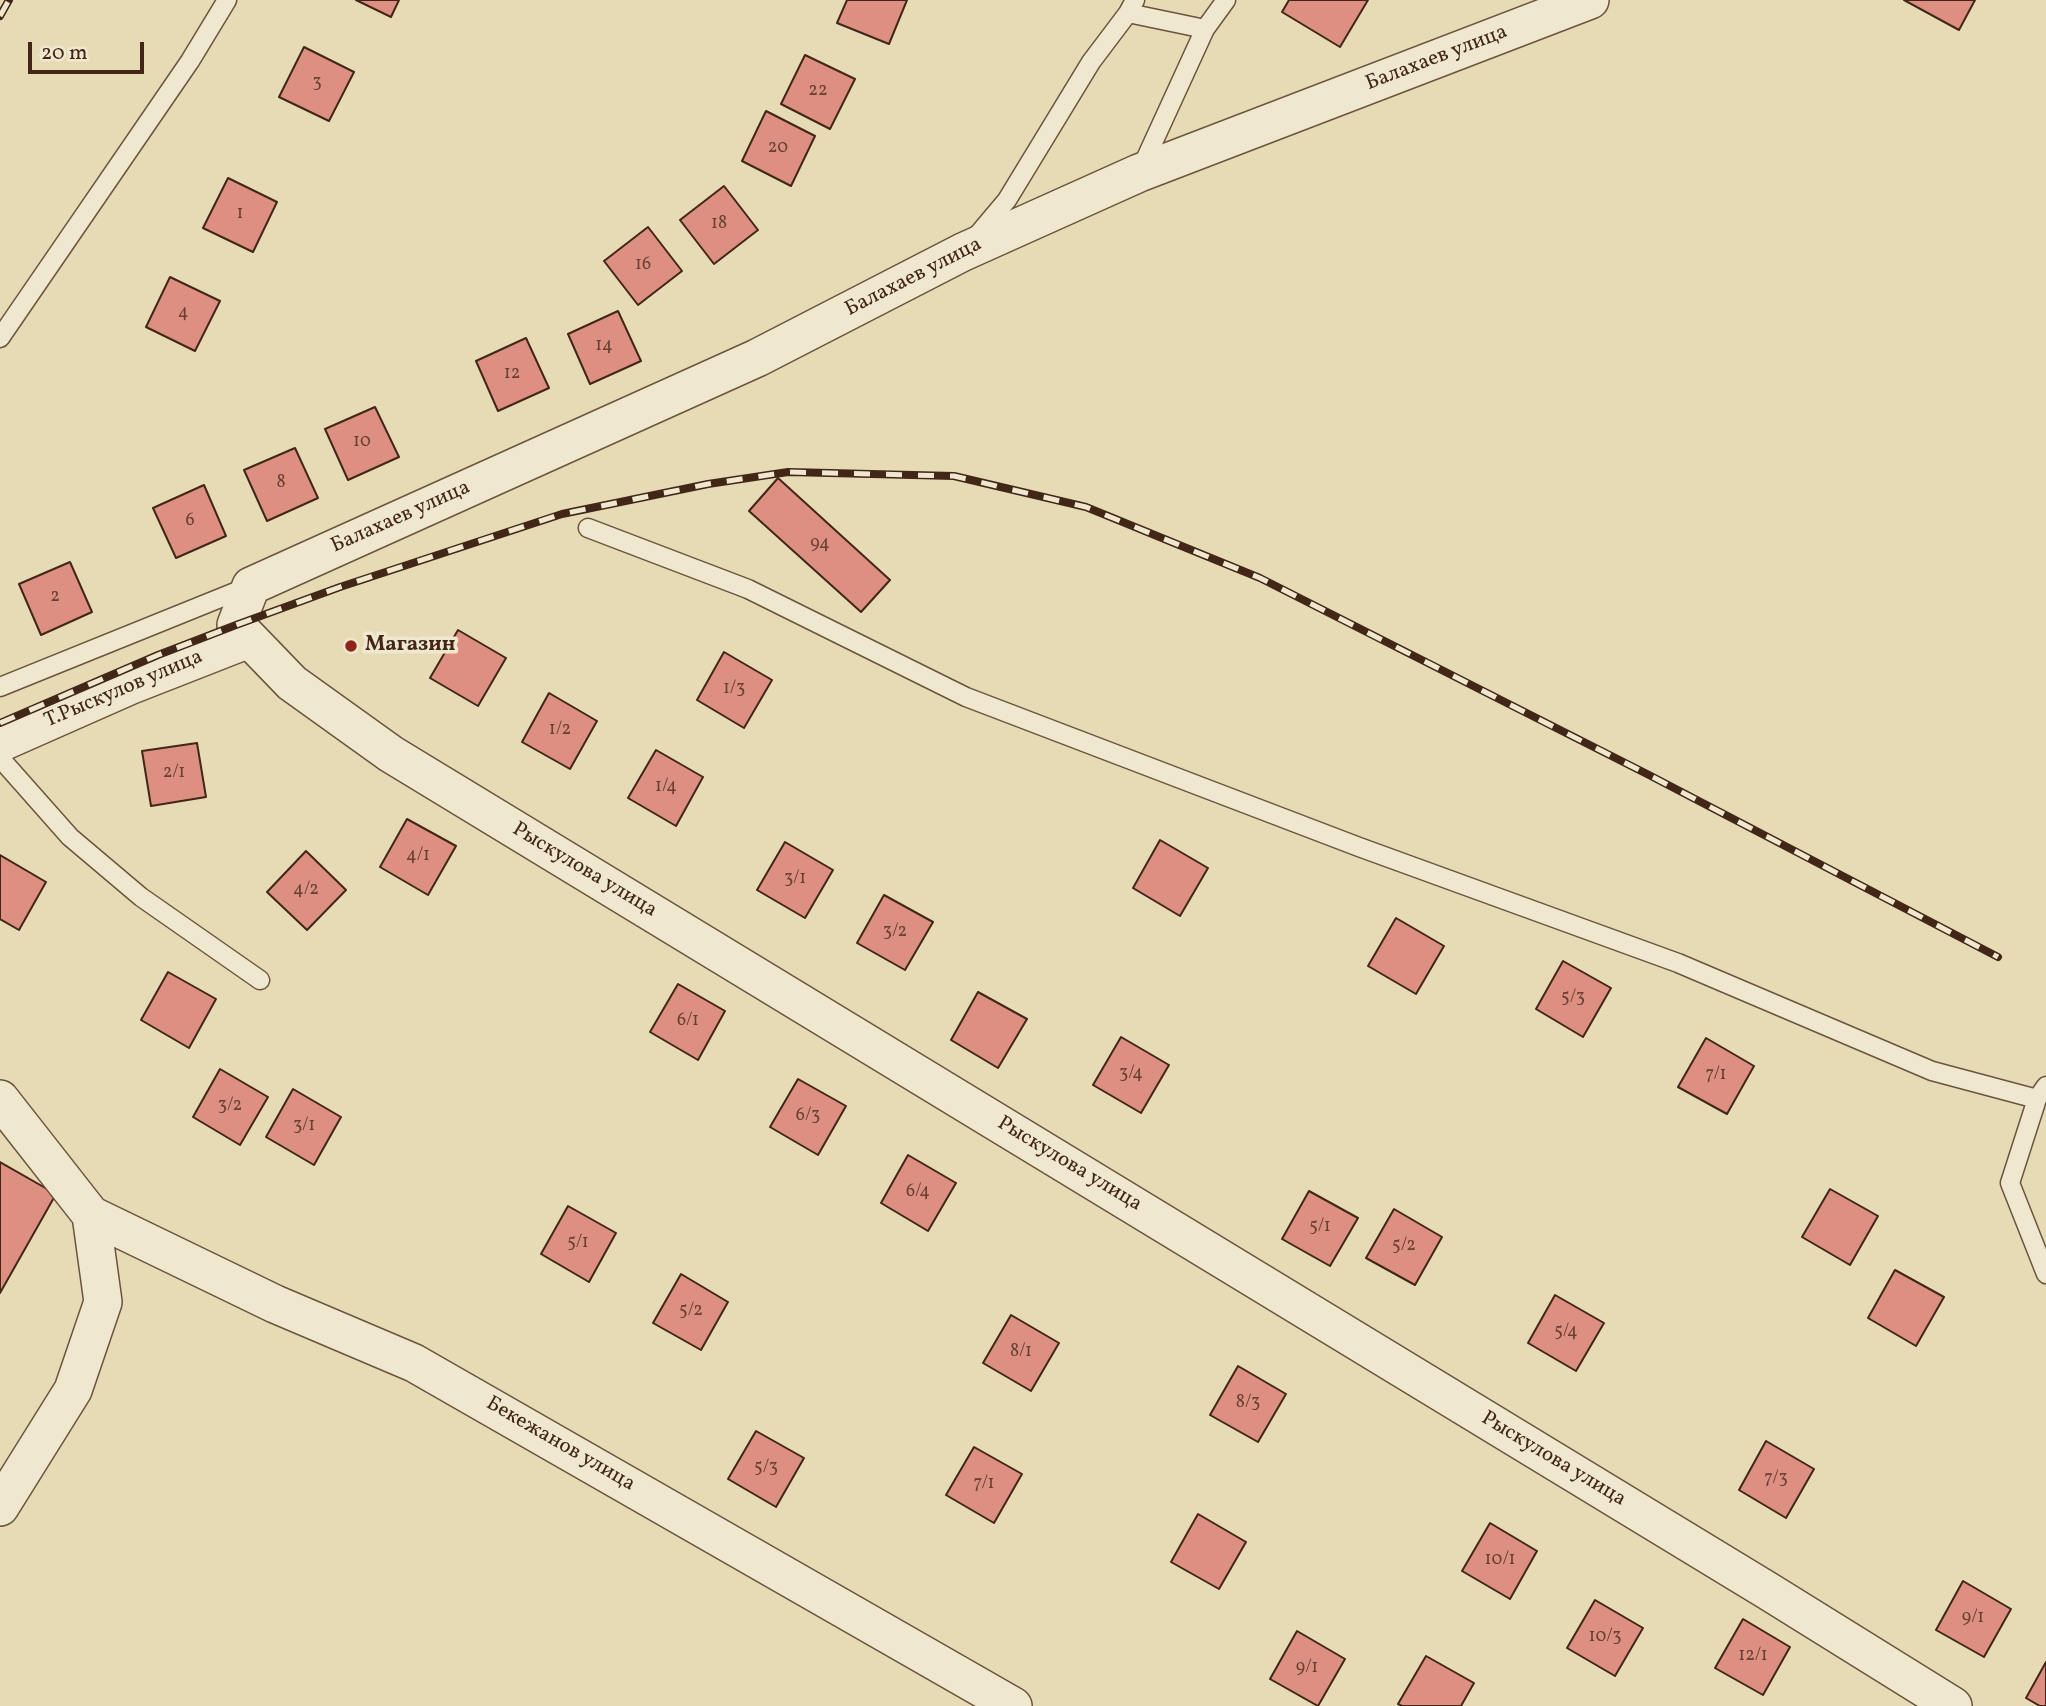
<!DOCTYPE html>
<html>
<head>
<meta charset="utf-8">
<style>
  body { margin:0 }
  #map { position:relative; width:2046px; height:1706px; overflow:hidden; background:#e6dbb5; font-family:Vollkorn,serif }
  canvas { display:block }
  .scale { position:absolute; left:28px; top:42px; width:116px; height:32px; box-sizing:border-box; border:4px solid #422618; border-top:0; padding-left:9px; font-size:21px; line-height:24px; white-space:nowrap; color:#422618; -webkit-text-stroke:5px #efe8cf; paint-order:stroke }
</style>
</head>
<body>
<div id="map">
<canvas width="2046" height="1706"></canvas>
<div class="scale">20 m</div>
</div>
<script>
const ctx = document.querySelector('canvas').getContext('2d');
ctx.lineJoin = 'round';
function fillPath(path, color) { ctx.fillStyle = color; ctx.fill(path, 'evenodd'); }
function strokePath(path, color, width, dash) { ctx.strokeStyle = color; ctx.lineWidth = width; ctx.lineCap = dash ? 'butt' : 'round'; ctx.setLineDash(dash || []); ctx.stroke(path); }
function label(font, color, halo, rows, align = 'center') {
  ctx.font = font + ' Vollkorn,serif'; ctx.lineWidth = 7; ctx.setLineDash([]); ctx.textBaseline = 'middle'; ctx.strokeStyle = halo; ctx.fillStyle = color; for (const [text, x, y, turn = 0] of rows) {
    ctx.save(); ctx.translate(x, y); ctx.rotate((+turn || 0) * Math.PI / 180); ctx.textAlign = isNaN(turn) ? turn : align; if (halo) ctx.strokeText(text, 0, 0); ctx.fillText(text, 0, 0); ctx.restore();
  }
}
const building = new Path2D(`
  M356,0h43l-8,17z
  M847,0h60l-18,44 -52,-21z
  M1289,0h79l-28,47 -58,-35z
  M1904,0h71l-16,30z
  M304,47l50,25 -25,49 -50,-24z
  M805,55l50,24 -25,50 -49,-25z
  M766,111l49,25 -24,50 -49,-25z
  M228,178l49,24 -24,50 -50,-24z
  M724,186l34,44 -44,34 -34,-44z
  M648,227l34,44 -44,34 -34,-44z
  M170,277l50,24 -25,50 -49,-24z
  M618,311l23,50 -51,23 -22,-50z
  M526,338l23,50 -51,23 -22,-50z
  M375,407l24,50 -51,23 -23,-51z
  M295,448l23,50 -51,23 -23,-51z
  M778,478l112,102 -29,32 -112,-101z
  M204,485l22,51 -50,22 -23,-50z
  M70,562l22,50 -51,23 -22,-51z
  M458,630l48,28 -28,48 -48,-28z
  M724,652l48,28 -28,48 -47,-28z
  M549,693l48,28 -27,48 -48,-27z
  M197,743l9,54 -55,9 -9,-55z
  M656,750l47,27 -27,49 -48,-28z
  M407,819l49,27 -28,49 -48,-28z
  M1160,840l48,28 -28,48 -47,-28z
  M785,842l48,28 -28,48 -48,-28z
  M306,851l40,39 -39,40 -40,-38z
  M0,855l46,27 -27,48 -19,-11z
  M884,895l49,27 -28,48 -48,-27z
  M1396,918l48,28 -28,48 -48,-28z
  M1563,961l48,27 -28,49 -47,-28z
  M168,972l48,27 -27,49 -48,-28z
  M678,984l47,27 -27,49 -48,-28z
  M978,992l49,27 -29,49 -47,-28z
  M1121,1037l48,28 -28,48 -48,-28z
  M1706,1038l48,28 -27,48 -49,-27z
  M220,1069l48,28 -28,48 -47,-28z
  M798,1079l48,27 -28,49 -48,-28z
  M293,1089l48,28 -27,48 -48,-28z
  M908,1155l48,28 -28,48 -47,-28z
  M0,1162l56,32 -56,99z
  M1830,1189l48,27 -28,49 -48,-28z
  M1309,1191l49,27 -28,48 -48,-27z
  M568,1206l48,27 -27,49 -48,-28z
  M1394,1209l48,28 -27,48 -49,-27z
  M1895,1270l49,27 -28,49 -48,-28z
  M681,1274l47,28 -27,48 -48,-27z
  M1555,1295l49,28 -28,48 -48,-28z
  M1011,1315l48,28 -28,48 -48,-28z
  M1238,1366l48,28 -28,48 -48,-27z
  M756,1431l48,27 -28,49 -48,-28z
  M1766,1441l48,28 -28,49 -47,-28z
  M974,1447l48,27 -28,49 -48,-28z
  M1198,1514l48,28 -27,47 -48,-27z
  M1490,1523l47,28 -27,48 -48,-28z
  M1963,1581l48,28 -27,48 -48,-27z
  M1595,1600l48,28 -28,48 -48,-28z
  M1743,1619l47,28 -27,48 -48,-27z
  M1297,1631l48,28 -27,47 -48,-27z
  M1426,1656l48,27 -13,23h-59l-4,-2z
  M2046,1662v44h-6l-14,-8z`);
fillPath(building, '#dd9081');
strokePath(building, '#422618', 2);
const lane = new Path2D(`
  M1135,0l-7,13 77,16 -65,142
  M1205,29l21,-29
  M975,238l32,-38 84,-138 37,-49
  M0,338l190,-277 37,-61
  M588,528l160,61 218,108 393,150 319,116 254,108 105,28
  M0,687l250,-101
  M0,758l70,79 71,60 119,83
  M2046,1086l-9,13 -27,84 36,91`);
const street = new Path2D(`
  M1590,0l-451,173 -176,79 -206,106 -506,228 -15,39 56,58 99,71 1377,837 185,115
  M0,743l129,-57 120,-47
  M0,1099l91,116 12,87 -30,88 -73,117
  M91,1215l184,89 139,59 599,343`);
strokePath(lane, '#6b533f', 21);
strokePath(street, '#6b533f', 40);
strokePath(lane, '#efe8cf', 18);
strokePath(street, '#efe8cf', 37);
const rail = new Path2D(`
  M0,16l9,-16
  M0,723l158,-68 78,-30 104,-38 222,-73 146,-30 80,-12 166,4 132,31 174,71 389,197 349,182`);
strokePath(rail, '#422618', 8);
strokePath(rail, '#efe8cf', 5, [16]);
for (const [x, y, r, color] of [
  [351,646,7,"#8f2418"]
]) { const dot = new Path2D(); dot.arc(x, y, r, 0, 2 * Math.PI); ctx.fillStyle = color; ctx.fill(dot); strokePath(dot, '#efe8cf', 2.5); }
label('18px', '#694032', null, [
  ["3",317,84],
  ["22",818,92],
  ["20",778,149],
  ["1",240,215],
  ["18",719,225],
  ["16",643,266],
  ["4",183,314],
  ["14",604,347],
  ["12",512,375],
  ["10",362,443],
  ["8",281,484],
  ["6",190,522],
  ["94",820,545],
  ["2",55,598],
  ["1/3",734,690],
  ["1/2",560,731],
  ["2/1",174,774],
  ["1/4",666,788],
  ["4/1",418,857],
  ["3/1",795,880],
  ["4/2",306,891],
  ["3/2",895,933],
  ["5/3",1573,999],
  ["6/1",688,1022],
  ["3/4",1131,1075],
  ["7/1",1716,1076],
  ["3/2",230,1107],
  ["6/3",808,1117],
  ["3/1",304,1127],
  ["6/4",918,1193],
  ["5/1",1320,1228],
  ["5/1",578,1244],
  ["5/2",1404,1247],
  ["5/2",691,1312],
  ["5/4",1566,1333],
  ["8/1",1021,1353],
  ["8/3",1248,1404],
  ["5/3",766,1469],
  ["7/3",1776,1480],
  ["7/1",984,1485],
  ["10/1",1500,1561],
  ["9/1",1973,1619],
  ["10/3",1605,1638],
  ["12/1",1753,1657],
  ["9/1",1307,1669]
]);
label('21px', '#422618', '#efe8cf', [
  ["Балахаев улица",1437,59,-21],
  ["Балахаев улица",914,278,-27],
  ["Балахаев улица",401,518,-24],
  ["Т.Рыскулов улица",124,690,-23],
  ["Рыскулова улица",584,871,31],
  ["Рыскулова улица",1069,1165,31],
  ["Бекежанов улица",560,1445,30],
  ["Рыскулова улица",1553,1460,31]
]);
label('bold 21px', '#422618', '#efe8cf', [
  ["Магазин",365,646]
], 'left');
</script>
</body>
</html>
